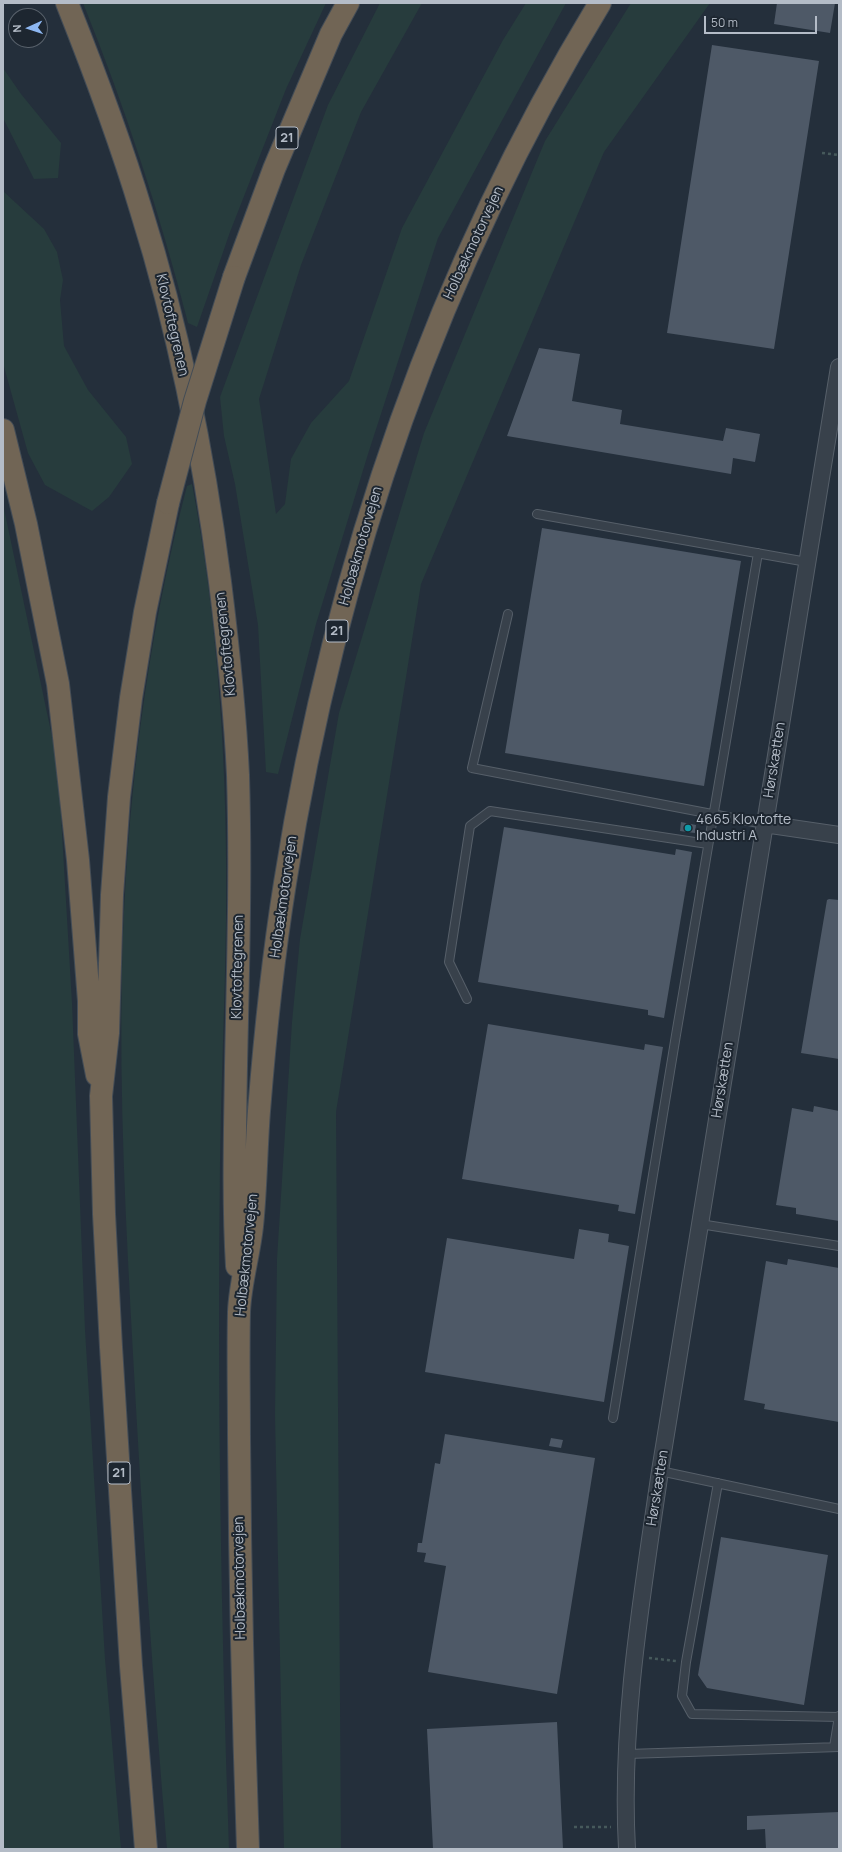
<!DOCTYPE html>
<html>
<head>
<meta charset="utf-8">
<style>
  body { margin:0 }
  #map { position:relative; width:842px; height:1852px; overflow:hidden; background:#242f3b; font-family:Manrope,sans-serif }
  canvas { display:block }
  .frame { position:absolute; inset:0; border:4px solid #b4bcc7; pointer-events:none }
  .north { position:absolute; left:8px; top:8px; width:40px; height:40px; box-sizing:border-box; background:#1d2630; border:1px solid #59626c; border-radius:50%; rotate:267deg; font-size:11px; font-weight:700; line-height:16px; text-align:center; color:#b4bcc7 }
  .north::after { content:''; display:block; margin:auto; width:14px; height:18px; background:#8db7f2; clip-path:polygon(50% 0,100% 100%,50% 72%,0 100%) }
  .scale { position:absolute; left:704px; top:16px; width:113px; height:18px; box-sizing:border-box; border:2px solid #b4bcc7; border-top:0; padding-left:5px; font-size:12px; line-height:14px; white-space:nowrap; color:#b4bcc7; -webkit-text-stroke:3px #1d2630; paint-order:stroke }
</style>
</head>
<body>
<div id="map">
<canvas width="842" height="1852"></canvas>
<div class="frame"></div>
<div class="north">N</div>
<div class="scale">50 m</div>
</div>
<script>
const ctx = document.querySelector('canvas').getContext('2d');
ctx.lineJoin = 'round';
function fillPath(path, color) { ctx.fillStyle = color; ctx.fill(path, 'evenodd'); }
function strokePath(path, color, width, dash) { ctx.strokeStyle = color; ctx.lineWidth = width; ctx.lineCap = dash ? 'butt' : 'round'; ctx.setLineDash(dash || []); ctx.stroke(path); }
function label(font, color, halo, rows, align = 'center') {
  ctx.font = font + ' Manrope,sans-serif'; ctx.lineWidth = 4; ctx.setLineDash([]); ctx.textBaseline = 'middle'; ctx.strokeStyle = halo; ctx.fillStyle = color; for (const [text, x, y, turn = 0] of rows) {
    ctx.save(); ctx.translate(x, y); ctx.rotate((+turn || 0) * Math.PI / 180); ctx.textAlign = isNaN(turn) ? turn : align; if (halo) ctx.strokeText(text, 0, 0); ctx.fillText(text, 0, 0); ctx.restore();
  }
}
fillPath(new Path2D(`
  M83,3h243l-40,86 -56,143 -33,95 -9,-4c-28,-109 -63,-216 -105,-320z
  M380,3h42l-61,109 -60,153 -42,134 17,115 9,-10 6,-45 20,-36 38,-42 53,-153 101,-188 23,-37h40l-128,235 -70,216 -52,170 -38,150 -12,-2 -8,-147 -23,-141 -11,-48 -4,-39 108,-292z
  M631,3h79l-106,149 -183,432 -85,528 5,737h-57l-9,-434 2,-156 15,-237 8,-83 39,-226 85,-280 121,-292z
  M3,68l18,26 40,49 -3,35 -24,1 -31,-61z
  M3,191l41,38 13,23 6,28 -3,20 4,46 24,44 38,47 6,27 -23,33 -17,14 -47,-26 -17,-32 -25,-90z
  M192,484c27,141 36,294 34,438 -1,80 -5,160 -6,240 -3,229 1,458 9,687h-62c-14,-165 -25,-330 -34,-495 -7,-128 -14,-257 -11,-385 4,-163 24,-326 65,-483z
  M3,504l55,261 14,238 13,327 20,329 16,190h-118z`), '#273c3d');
fillPath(new Path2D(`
  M777,3h58l-5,30 -56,-9z
  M712,45l107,16 -45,288 -107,-16z
  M539,348l41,6 -8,47 50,9 -2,14 103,17 3,-13 34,6 -5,28 -22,-4 -2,16 -224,-38z
  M542,528l199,33 -37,225 -199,-33z
  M681,822l15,3 -1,8 -15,-2z
  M504,827l171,28 1,-6 16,3 -28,166 -16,-3v-5l-170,-28z
  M829,899l10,1v159l-38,-6 26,-153z
  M488,1024l156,26 1,-6 18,3 -28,167 -17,-3 1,-6 -157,-26z
  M814,1106l25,5v110l-43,-7v-6l-20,-3 16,-97 21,4z
  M579,1229l30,5 -1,8 21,4 -25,156 -179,-30 22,-134 127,21z
  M788,1259l51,9v154l-75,-13 1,-5 -21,-4 22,-139 21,4z
  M445,1434l150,24 -38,236 -129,-22 18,-106 -22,-4 2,-9 -9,-1 1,-9h4l13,-80 5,1z
  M551,1438l12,2 -2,8 -12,-2z
  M721,1537l107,18 -24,150 -97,-17 -9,-13z
  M557,1722l6,127h-130l-6,-120z
  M839,1812v37h-73l-1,-20 -18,1v-14z`), '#4e5967');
const service = new Path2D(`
  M537,514l270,48
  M508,614l-36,154 292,56
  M467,999l-18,-37 21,-136 20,-15 218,33
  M700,1224l139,22
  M613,1418l63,-383 82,-482
  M660,1471l179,38
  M718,1483l-32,179 -4,34 10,18 147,3
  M834,1747l5,-31
  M628,1754l211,-7`);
const minor = new Path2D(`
  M764,824l75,11
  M627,1849c-7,-126 15,-253 33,-378l179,-1104`);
const motorway = new Path2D(`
  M67,3c27,68 53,137 74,207 38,121 63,247 79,372 8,64 15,129 18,193 3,97 0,194 -2,291 -1,67 -3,134 1,200
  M234,277l40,-108 57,-135 17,-31
  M3,430l23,94 32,160 20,176 11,141v33l8,41
  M146,1849l-15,-183 -20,-319 -7,-133 -3,-118 7,-63 4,-138 7,-98 12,-99 14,-86 23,-109
  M248,1849c-5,-138 -8,-275 -9,-413 0,-41 -1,-83 0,-124 1,-29 10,-57 13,-86 4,-38 4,-76 7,-115 6,-76 14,-153 26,-228 49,-313 150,-609 315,-880`);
strokePath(service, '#565f69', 10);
strokePath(minor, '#565f69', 18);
strokePath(motorway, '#434c56', 24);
strokePath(new Path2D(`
  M822,153l17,2
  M649,1658l27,3
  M574,1827h37`), '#46595b', 2.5, [3, 3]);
strokePath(service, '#38414b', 8);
strokePath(minor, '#38414b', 16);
strokePath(motorway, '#716555', 22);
const motorwayBridge = new Path2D(`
  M168,503l27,-102 39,-124`);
strokePath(motorwayBridge, '#434c56', 24, []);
strokePath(motorwayBridge, '#716555', 22);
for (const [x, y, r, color] of [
  [688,828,4,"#0f9aa8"]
]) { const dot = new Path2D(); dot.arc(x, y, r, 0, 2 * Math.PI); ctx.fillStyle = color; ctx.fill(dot); strokePath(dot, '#1d2630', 1.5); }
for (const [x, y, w] of [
  [287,138,22],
  [337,631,22],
  [119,1473,22]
]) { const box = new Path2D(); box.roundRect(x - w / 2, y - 11, w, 22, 3); ctx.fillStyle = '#1d2630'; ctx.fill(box); strokePath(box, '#b4bcc7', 1); }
label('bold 13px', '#b4bcc7', null, [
  ["21",287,138],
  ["21",337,631],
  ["21",119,1473]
]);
label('14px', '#b4bcc7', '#1d2630', [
  ["Holbækmotorvejen",474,243,-65],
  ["Klovtoftegrenen",172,325,77],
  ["Holbækmotorvejen",361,546,-74],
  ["Klovtoftegrenen",226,644,-96],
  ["Hørskætten",775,760,-81],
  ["Holbækmotorvejen",284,897,-82],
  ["Klovtoftegrenen",238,967,-89],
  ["Hørskætten",723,1080,-81],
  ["Holbækmotorvejen",247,1255,-84],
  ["Hørskætten",658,1488,-81],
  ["Holbækmotorvejen",240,1578,-91]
]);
label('14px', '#b4bcc7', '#1d2630', [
  ["4665 Klovtofte",696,820],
  ["Industri A",696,836]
], 'left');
</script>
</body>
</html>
